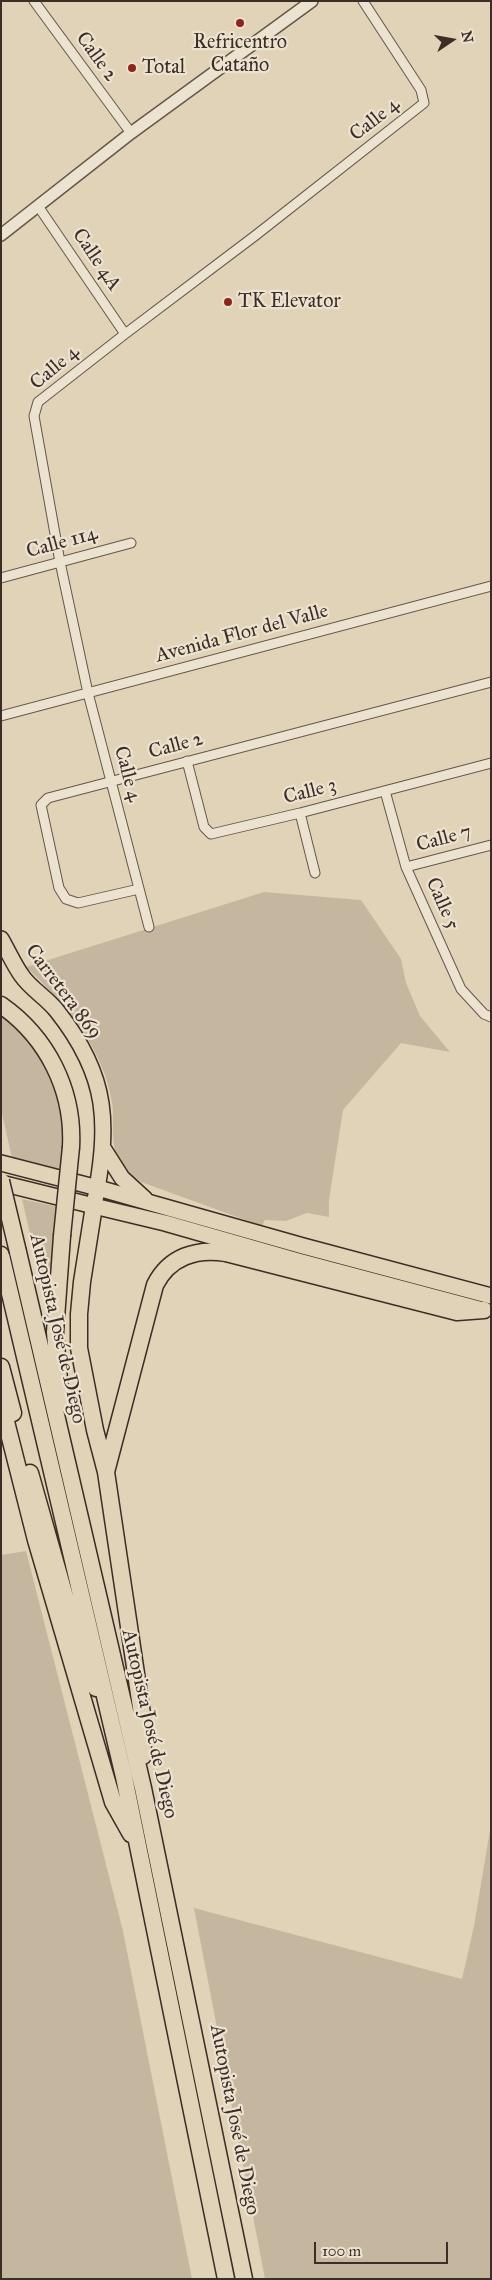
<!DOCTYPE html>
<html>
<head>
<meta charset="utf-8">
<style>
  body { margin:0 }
  #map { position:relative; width:492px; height:2280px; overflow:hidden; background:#e1d3b7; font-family:"IM FELL Great Primer",serif }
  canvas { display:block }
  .frame { position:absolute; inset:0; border:2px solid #3c2d27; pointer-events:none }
  .north { position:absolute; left:427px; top:15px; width:50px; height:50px; -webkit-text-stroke:4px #ece2d0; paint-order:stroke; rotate:78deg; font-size:14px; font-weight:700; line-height:20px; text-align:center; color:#3c2d27 }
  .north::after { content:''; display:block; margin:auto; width:18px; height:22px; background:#3c2d27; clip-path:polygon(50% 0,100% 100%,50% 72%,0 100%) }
  .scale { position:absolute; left:314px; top:2242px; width:134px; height:22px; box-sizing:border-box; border:2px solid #3c2d27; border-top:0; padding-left:6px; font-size:15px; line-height:18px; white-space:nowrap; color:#3c2d27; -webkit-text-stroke:4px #ece2d0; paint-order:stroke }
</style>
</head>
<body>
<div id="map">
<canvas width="492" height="2280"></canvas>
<div class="frame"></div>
<div class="north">N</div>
<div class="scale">100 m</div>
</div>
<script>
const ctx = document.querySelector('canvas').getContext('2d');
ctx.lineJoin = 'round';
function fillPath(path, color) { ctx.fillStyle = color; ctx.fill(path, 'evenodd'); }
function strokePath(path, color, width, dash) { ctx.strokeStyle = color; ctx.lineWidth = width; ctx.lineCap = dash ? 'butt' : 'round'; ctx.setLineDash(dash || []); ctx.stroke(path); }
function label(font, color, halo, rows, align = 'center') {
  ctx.font = font + ' "IM FELL Great Primer",serif'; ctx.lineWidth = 4.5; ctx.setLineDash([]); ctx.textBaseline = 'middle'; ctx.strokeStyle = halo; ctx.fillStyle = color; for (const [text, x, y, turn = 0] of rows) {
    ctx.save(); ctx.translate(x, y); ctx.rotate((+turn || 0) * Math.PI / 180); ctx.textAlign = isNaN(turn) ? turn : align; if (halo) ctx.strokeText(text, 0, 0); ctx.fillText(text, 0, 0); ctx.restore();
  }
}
fillPath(new Path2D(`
  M264,892l97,8 40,59 5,24 14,33 30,36 -49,-9 -58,67 -14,90v17l-22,-4 -21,8 -21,-1 -3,6 -121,-44c-8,-6 -20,-15 -24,-25 -5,-15 -4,-29 -4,-45 0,-11 -5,-27 -8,-37 -16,-44 -46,-77 -79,-108z
  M1,1012c10,10 22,19 31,29 32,38 35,84 30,131l-50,-14 -11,-49z
  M22,1199l36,8 -9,110z
  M26,1551l97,380 69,348h-191v-724z
  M491,1824v455h-226l-71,-371 268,71 12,-53z`), '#c5b79f');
const minor = new Path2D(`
  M34,1l97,132
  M38,206l87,128
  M1,578l130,-35
  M1,716l490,-130
  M187,761l17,66 7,7 89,-21 191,-50
  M385,791l21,76 55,122 23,25 7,3
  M300,813l15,60
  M406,867l85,-22
  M139,889l-61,14 -12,-4 -7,-11 -18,-83 7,-7 443,-116
  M149,927l-61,-234 -28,-131 -26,-146 4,-14 87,-68 131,-99 168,-132 -3,-13 -58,-89`);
const tertiary = new Path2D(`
  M1,235l130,-102 181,-132`);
const primary = new Path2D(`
  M98,1188l205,58 188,50
  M94,1206l71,17 133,38 181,48`);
const trunk = new Path2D(`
  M1,939c7,12 13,26 21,37 9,13 25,22 35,35 53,67 52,114 37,195l-93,-23
  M103,1148l19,30 23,21
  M1,1163l97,25`);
const motorway = new Path2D(`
  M1,1005c46,32 73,85 70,142
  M94,1206l-12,76 -3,32v34l16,82 11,42 36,242 1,42
  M18,1252l125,536 101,491
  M1,1255l123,522 102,502
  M1,1367l12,46
  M1,1402l35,138 77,262 18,32
  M61,1404l-6,-72 7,-96
  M106,1472l49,-187c14,-28 41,-37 71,-32l231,59 27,-2
  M30,1473l54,191 12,24`);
strokePath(minor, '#65564b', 11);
strokePath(tertiary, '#65564b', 14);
strokePath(primary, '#3c2d27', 18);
strokePath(trunk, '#3c2d27', 18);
strokePath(motorway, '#3c2d27', 19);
strokePath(minor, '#ece2d0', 9);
strokePath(tertiary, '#ece2d0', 11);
strokePath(primary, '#e1d3b7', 15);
strokePath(trunk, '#e1d3b7', 15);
strokePath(motorway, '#e1d3b7', 16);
const motorwayBridge = new Path2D(`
  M1,1181l17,71
  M62,1236l9,-89`);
strokePath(motorwayBridge, '#3c2d27', 19, []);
strokePath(motorwayBridge, '#e1d3b7', 16);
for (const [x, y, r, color] of [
  [240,23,5,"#8f2418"],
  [132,68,5,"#8f2418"],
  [228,302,5,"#8f2418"]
]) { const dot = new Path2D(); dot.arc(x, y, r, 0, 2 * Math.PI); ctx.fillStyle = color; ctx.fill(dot); strokePath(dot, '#ece2d0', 2); }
label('20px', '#3c2d27', '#ece2d0', [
  ["Refricentro",240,43,"center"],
  ["Cataño",240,66,"center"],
  ["Total",142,68],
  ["TK Elevator",238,302]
], 'left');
label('20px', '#3c2d27', '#ece2d0', [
  ["Calle 2",96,57,54],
  ["Calle 4",375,120,-38],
  ["Calle 4A",96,260,56],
  ["Calle 4",55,368,-40],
  ["Calle 114",62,543,-15],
  ["Avenida Flor del Valle",242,634,-15],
  ["Calle 2",176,746,-15],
  ["Calle 4",127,774,75],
  ["Calle 3",310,792,-14],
  ["Calle 7",444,839,-15],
  ["Calle 5",442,904,66],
  ["Carretera 869",63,992,53],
  ["Autopista José de Diego",57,1329,77],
  ["Autopista José de Diego",149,1724,77],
  ["Autopista José de Diego",234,2120,79]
]);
</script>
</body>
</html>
